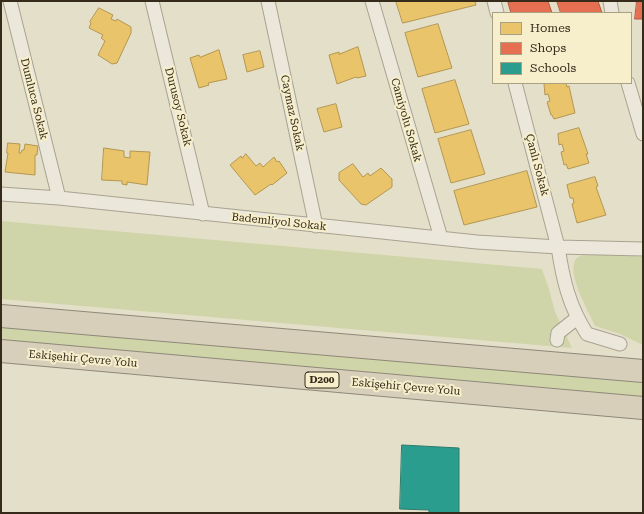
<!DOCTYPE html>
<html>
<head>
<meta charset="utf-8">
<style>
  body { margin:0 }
  #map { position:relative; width:644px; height:514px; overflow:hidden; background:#e4dfc8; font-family:"Roboto Serif",serif }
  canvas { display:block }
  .frame { position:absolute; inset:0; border:2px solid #362b1b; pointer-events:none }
  .legend { position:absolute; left:492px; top:12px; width:140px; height:72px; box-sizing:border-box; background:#f7efcc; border:1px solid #aaa185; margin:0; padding:5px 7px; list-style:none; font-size:12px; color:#362b1b }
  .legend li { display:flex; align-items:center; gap:8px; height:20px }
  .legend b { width:20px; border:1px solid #aaa185 }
</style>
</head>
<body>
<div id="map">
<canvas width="644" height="514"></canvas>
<div class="frame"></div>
<ul class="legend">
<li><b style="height:11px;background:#e9c46a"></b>Homes</li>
<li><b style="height:11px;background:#e76f51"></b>Shops</li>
<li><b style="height:11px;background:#2a9d8f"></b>Schools</li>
</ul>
</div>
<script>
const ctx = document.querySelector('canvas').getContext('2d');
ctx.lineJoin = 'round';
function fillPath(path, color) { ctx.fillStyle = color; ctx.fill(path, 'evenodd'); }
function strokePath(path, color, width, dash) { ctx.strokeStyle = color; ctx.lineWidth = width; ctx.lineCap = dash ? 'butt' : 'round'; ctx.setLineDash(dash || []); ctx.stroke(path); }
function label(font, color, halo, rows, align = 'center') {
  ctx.font = font + ' "Roboto Serif",serif'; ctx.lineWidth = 4; ctx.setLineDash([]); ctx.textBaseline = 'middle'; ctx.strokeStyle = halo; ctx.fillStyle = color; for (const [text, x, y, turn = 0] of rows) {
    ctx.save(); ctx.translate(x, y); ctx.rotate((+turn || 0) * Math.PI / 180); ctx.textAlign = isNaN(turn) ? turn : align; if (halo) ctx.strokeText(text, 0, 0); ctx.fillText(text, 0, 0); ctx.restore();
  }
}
fillPath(new Path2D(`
  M1,221l541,48 7,20 6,23 17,36 -571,-49z
  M595,253l48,4v88l-23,-11 -25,-8c-6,-14 -31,-56 -18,-68 4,-4 13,-4 18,-5z
  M1,327l642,54v16l-642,-56z`), '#d0d5a9');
const homes = new Path2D(`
  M396,1h79l1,4 -73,18z
  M99,8l14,7 -2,4 5,2 1,-2 14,8v6l-14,30 -5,1 -14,-9 7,-14 -4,-3 2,-3 -14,-7 2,-5 -1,-1z
  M438,24l14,44 -34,9 -13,-44z
  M358,47l8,29 -9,2 -1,-1 -19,7 -8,-29 10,-3v2z
  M219,50l8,29 -19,4 1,2 -10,3 -9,-30 9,-3 1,2z
  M260,51l4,16 -17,5 -4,-17z
  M455,80l14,44 -34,9 -13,-44z
  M566,83l1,4 2,-1 6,27 -21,6 -2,-4h-1l-4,-13 3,-1 -2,-7 -3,1 -1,-11z
  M336,104l6,23 -18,5 -7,-23z
  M579,128l9,26h-2l3,9 -21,6 -2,-5 -2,1 -3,-13 3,-1 -2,-7 -3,1 -1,-11z
  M471,130l14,44 -34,9 -13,-44z
  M8,143l12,1 -1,9h2l1,-3h2l1,-6 13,2 -1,9h-2v20l-30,-3 3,-19h-1z
  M104,148l20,3v6l6,1v-7l20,1 -3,33 -20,-3v3l-5,-1v-3l-20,-1z
  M246,154l10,12 4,-3 3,4 11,-10 3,5 2,-1 8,12 -15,12 -1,-1 -16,11 -25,-30 11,-9 1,2z
  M353,164l10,13 5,-4 2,3 11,-8 11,11v8l-26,18 -5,-1 -22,-24v-7z
  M527,171l10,36 -73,18 -10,-34z
  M595,177l3,9 -2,1 10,28 -29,8 -5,-19 2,-1 -1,-5h-3l-3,-13z`);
fillPath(homes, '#e9c46a');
strokePath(homes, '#b39652', 1);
const shops = new Path2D(`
  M516,1h32l4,12h-41l-3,-10z
  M557,1h41l4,12h-41z
  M637,1h6v18h-8z`);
fillPath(shops, '#e76f51');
strokePath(shops, '#b25b41', 1);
const schools = new Path2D(`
  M402,445l57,3v65h-30v-3l-29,-1z`);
fillPath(schools, '#2a9d8f');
strokePath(schools, '#2e7b6c', 1);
const street = new Path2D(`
  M10,1l49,197
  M152,1l51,213
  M268,1l48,225
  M372,1l69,237
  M494,1l3,12
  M610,1l2,12
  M515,83l43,164 85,2
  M628,83l15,51
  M1,194l58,4 418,44 81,5c5,33 11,59 29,87l33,10
  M557,340l1,-7 19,-15`);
const highway = new Path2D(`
  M1,316l642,55
  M1,351l642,57`);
strokePath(street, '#a8a292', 15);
strokePath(highway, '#8e8879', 24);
strokePath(street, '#ebe8db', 13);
strokePath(highway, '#d7cfb9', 22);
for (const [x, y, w] of [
  [322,380,34]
]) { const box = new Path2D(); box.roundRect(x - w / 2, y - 8, w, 16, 3); ctx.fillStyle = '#f7efcc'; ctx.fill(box); strokePath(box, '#362b1b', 1); }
label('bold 10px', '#362b1b', null, [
  ["D200",322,380]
]);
label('11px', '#362b1b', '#f7efcc', [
  ["Dumluca Sokak",34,99,76],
  ["Durusoy Sokak",178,107,76],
  ["Caymaz Sokak",292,113,78],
  ["Camiyolu Sokak",406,120,74],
  ["Çanlı Sokak",537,165,75],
  ["Bademliyol Sokak",279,222,6],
  ["Eskişehir Çevre Yolu",83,359,5],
  ["Eskişehir Çevre Yolu",406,387,5]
]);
</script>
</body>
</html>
